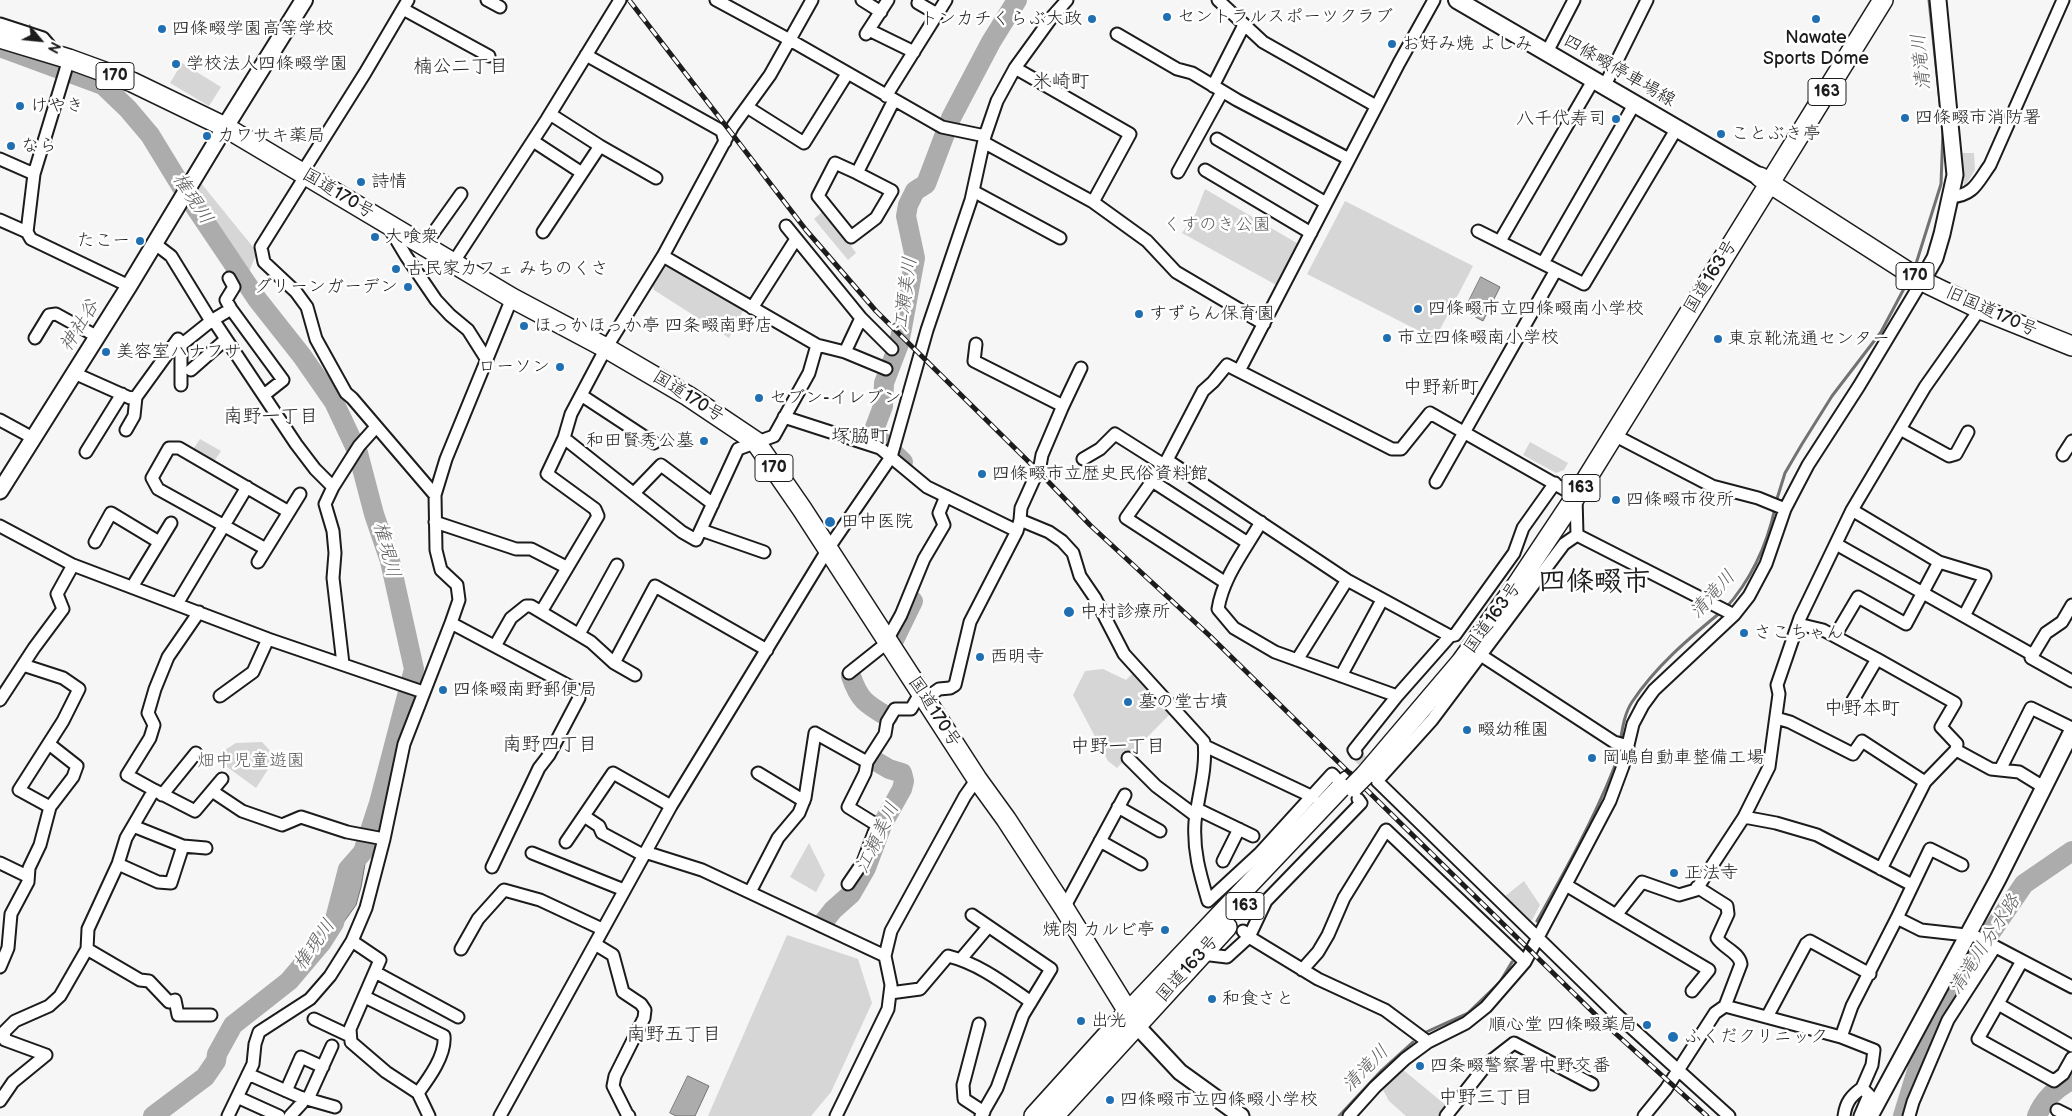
<!DOCTYPE html>
<html>
<head>
<meta charset="utf-8">
<style>
  body { margin:0 }
  #map { position:relative; width:2072px; height:1116px; overflow:hidden; background:#f6f6f6; font-family:"Balsamiq Sans",sans-serif }
  canvas { display:block }
  .north { position:absolute; left:15px; top:15px; width:50px; height:50px; -webkit-text-stroke:4px #fff; paint-order:stroke; rotate:118deg; font-size:14px; font-weight:700; line-height:20px; text-align:center; color:#1c1c1c }
  .north::after { content:''; display:block; margin:auto; width:18px; height:22px; background:#1c1c1c; clip-path:polygon(50% 0,100% 100%,50% 72%,0 100%) }
</style>
</head>
<body>
<div id="map">
<canvas width="2072" height="1116"></canvas>
<div class="north">N</div>
</div>
<script>
const ctx = document.querySelector('canvas').getContext('2d');
ctx.lineJoin = 'round';
function fillPath(path, color) { ctx.fillStyle = color; ctx.fill(path, 'evenodd'); }
function strokePath(path, color, width, dash) { ctx.strokeStyle = color; ctx.lineWidth = width; ctx.lineCap = dash ? 'butt' : 'round'; ctx.setLineDash(dash || []); ctx.stroke(path); }
function label(font, color, halo, rows, align = 'center') {
  ctx.font = font + ' "Balsamiq Sans","Klee One",sans-serif'; ctx.lineWidth = 5; ctx.setLineDash([]); ctx.textBaseline = 'middle'; ctx.strokeStyle = halo; ctx.fillStyle = color; for (const [text, x, y, turn = 0] of rows) {
    ctx.save(); ctx.translate(x, y); ctx.rotate((+turn || 0) * Math.PI / 180); ctx.textAlign = isNaN(turn) ? turn : align; if (halo) ctx.strokeText(text, 0, 0); ctx.fillText(text, 0, 0); ctx.restore();
  }
}
fillPath(new Path2D(`
  M182,63l39,24 -12,19 -39,-23z
  M1962,153h12l1,17 -11,18z
  M201,183l56,69 -10,25 -52,-82z
  M1205,189l95,56 -22,41 -96,-53 13,-18z
  M1345,201l128,65 -38,73 -128,-65z
  M824,210l29,34 -2,2 5,7 -8,7 -34,-41z
  M663,260l82,47 -16,31 -75,-48 -3,-9z
  M200,439l21,12 -8,12 -21,-12z
  M1530,442l38,21 -4,7 -8,3 -33,-18z
  M1103,669l23,11 7,-7 37,41 -53,54 -9,-7 -35,-66 12,-24z
  M262,742l14,15 -20,31 -29,-21 -7,-14 16,-10z
  M809,843l16,32 -9,17 -26,-15z
  M1524,881l16,24 -8,15 -4,3 -24,-26z
  M787,935l71,24 14,44 -41,89 -20,24h-103z
  M1401,1068l47,39 -7,9h-35l-17,-15 -7,-13z`), '#d6d6d6');
const water = new Path2D(`
  M1481,277l19,10 -17,34 -19,-10z
  M357,855l9,3 -5,29 -5,18 -15,21 -11,-3 18,-60z
  M688,1076l21,10 -14,30h-19l-6,-3z`);
fillPath(water, '#acacac');
strokePath(water, '#727272', 1);
strokePath(new Path2D(`
  M1915,267l26,-83 2,-54 -14,-130
  M1776,502l9,-29 17,-29 30,-48 49,-64 26,-49
  M1725,609c26,-29 42,-64 50,-101
  M1537,921c28,-50 56,-100 77,-153 8,-21 6,-48 18,-66 24,-36 56,-63 89,-90
  M1424,1033l44,-20 32,-31 12,-20
  M1339,1116l43,-46 31,-28`), '#727272', 3);
strokePath(new Path2D(`
  M0,47l103,38 25,24 22,26 33,54 74,110 45,57 32,46 24,51 16,61 16,47 24,108 -35,134 -16,49 -15,17 -14,54 -12,19 -33,39 -56,44 -16,29 -1,7 -11,16 -52,39
  M903,462l-24,-23 -5,-9 9,-24 1,-23 15,-39 16,-86 -9,-42 2,-11 7,-14 11,-7 25,-66 40,-76 26,-42
  M893,642l20,-41
  M851,676c8,24 15,28 37,41
  M822,924l11,-14 18,-16 15,-26 16,-43 20,-36 2,-8 -2,-8 -13,-4 -17,-10
  M1903,1116l16,-52 39,-84 66,-96 48,-33
  M2037,1116c7,-17 19,-28 35,-36`), '#acacac', 20);
strokePath(new Path2D(`
  M1356,753l16,21`), '#d5d5d5', 11, [11, 5.5]);
const minor = new Path2D(`
  M487,0l13,7
  M716,0l74,40 152,87 43,9
  M862,0l19,12
  M919,0l-1,3 19,11
  M1218,0l45,42 113,64
  M403,9l86,47
  M0,24l43,14 6,7 -1,9
  M869,30l45,22
  M866,34l22,-34
  M1117,34l60,35 15,4 45,27 112,59
  M1547,52l27,-52
  M586,55l136,76 3,11
  M69,59l-35,115 -7,58 4,7 98,47
  M1015,68l115,66 -37,68
  M1605,85l42,-85
  M1213,86l31,-61
  M886,96l60,-96
  M747,107l57,36 43,-69
  M550,114l50,32 56,32
  M1217,139l109,64
  M533,141l49,32
  M985,143l108,59 54,39 29,31 88,52
  M0,159l34,15
  M1205,170l106,63
  M1178,172l44,-80
  M302,173l63,-100 43,-73
  M857,173l-22,-10 -17,33 33,41 25,-19 16,-27 -35,-18 37,-73
  M306,175l-45,72 3,15 32,30 11,15 9,32 30,54 6,5 83,97
  M973,191l87,47
  M1951,197c23,-2 26,-14 39,-32l73,-165
  M0,220l27,12
  M388,226l18,30 30,44 14,15 18,15 19,30
  M786,226l75,92 31,31
  M1478,231l106,53 93,-156
  M543,232l57,-86
  M1500,241l94,-162
  M154,243l17,13 40,65
  M424,246l37,-52
  M453,263l94,-144 73,-119
  M1543,263l92,-160
  M229,278l5,9 -8,13 5,9 52,71 -19,15
  M752,308l44,-69
  M214,321l82,123 19,25 18,18 -8,17 8,27 2,22 -2,25 10,86
  M35,338l14,-23 7,-1 40,22
  M976,344l-2,17 89,45
  M817,345l28,7 41,17
  M845,352l16,-34
  M191,370l34,-30
  M1239,371l160,-308 35,-63
  M74,373l56,25 6,-1 42,-58
  M181,385v-40l30,-24 20,-12
  M581,395l73,48
  M784,417l96,31 47,39 90,44 3,-11 29,12 13,9 11,12 7,23 15,22 29,56 80,88c3,27 -6,53 -9,80 -2,29 5,52 13,79l52,-48 10,10
  M0,420l33,18
  M1900,429l49,27 7,-2 12,-22
  M126,430l8,-14 2,-19
  M1614,435l98,51 46,12 27,11
  M564,438l118,94 14,8 42,-91 36,-13 35,-63 8,-28 -154,-89
  M86,452l36,-58
  M2063,455l9,-14
  M1083,459l17,-10 15,-15 49,31
  M1167,460l180,120 103,56
  M1152,481l96,62
  M1436,482l120,-212
  M333,487l26,-41 17,-19
  M634,493l27,-28 52,39
  M1852,510l87,52 46,14 -21,40
  M1020,520l1,-12 19,-42 2,-11 20,-47 19,-40
  M435,522l81,27h15l35,18
  M1261,522c-16,28 -38,55 -43,87l16,19 41,24 122,44
  M0,526l73,39 195,74 155,53
  M701,530l63,22
  M1577,535l-13,9 -132,176 -55,61 238,232 114,103
  M95,542l16,-29 48,29
  M1836,544l197,111
  M266,549l-108,-60 -6,-11 17,-30h10l110,64
  M258,562l42,-68
  M1226,583l-100,-65 41,-58 36,-69 10,-9 14,-17 165,84h9l29,-36 146,83 1,39 157,80
  M132,587l39,-64
  M177,604l70,-117
  M2072,605l-10,17 -16,11 -15,25 41,23
  M541,612l57,-96 -3,-7 -48,-35 17,-36 7,-24 35,-66 57,-92 70,-130 37,-51 42,-75
  M451,623l126,67 2,8 -30,57 -10,13 -47,99
  M1798,624l25,6 54,29 -28,48
  M579,634l38,-69
  M1835,636l23,-39 48,27 33,-62
  M887,640l14,-25 23,-56 20,-34 -5,-12 7,-17
  M495,646l16,-28 15,-12h5l60,36 23,21 21,12
  M1476,652l138,90 14,4
  M1877,659l78,44 -14,24 16,17 -1,6
  M1297,660l50,-80
  M614,663l41,-77 112,64
  M23,665l40,13 16,11 -16,32 -44,69 31,17
  M849,673l39,-31
  M1341,676l41,-76
  M220,696l33,-24 15,-33
  M925,699l14,-10 11,-1 5,-3 15,-63 47,-91
  M0,700l34,-52 29,-39 -6,-15 16,-29
  M1776,718l14,4 63,32 9,-13 63,41
  M1205,746l108,51
  M1356,753l-2,-3 43,-54 53,-60 5,-1 59,-82 9,-25 32,-45
  M1128,758l28,28 40,30
  M2000,770l31,-62 41,20
  M758,773l46,28
  M154,790l41,21 27,-32
  M212,791l30,20 40,14 19,-8 46,15 37,7
  M162,795l34,-42
  M1118,807l42,24
  M1197,809l56,27
  M584,816l15,10 3,7 41,22
  M1744,817l32,6 41,12 95,50
  M133,826l50,20 23,2
  M1100,841l41,23
  M566,842l47,-69 58,33
  M645,852l57,18 183,86
  M532,853l92,37
  M1260,853l72,-79 3,3
  M1223,861l16,-32
  M0,863l27,13
  M118,864l40,18 13,1 12,-37
  M1962,865l-32,-16 -33,69 24,12 54,6 97,51
  M1881,869l44,-87 31,-32 35,19 28,3 26,16
  M848,884l15,-22 14,-37 -29,-18 17,-34 2,-11 18,-28 2,-12 8,-13h16l10,-17
  M1566,885l50,30 26,-33 37,13 17,-5 48,-73 25,-50 10,-73 -2,-9 23,-67 52,-108 73,-123 55,-78
  M1697,887l30,19 1,8 -11,24c6,10 22,14 24,26l-16,42
  M750,892l28,-54 21,-25 6,-15 10,-65 52,29
  M1064,908l61,-113
  M972,915l79,54 -28,46 -26,73 -16,28
  M1616,915l93,55 -17,21
  M1243,931l6,6 17,-36 95,-98 -3,-4
  M352,941l28,19 -30,69 1,13 35,30 32,21 11,23
  M595,944l18,11 10,37 18,12 4,6 -1,8 -29,58 -2,10 14,28 2,2
  M87,949l53,31 9,1 20,21 6,-2 3,15h33
  M461,949l17,-30 26,-29 36,10 62,29
  M1202,954l25,3 22,-20 69,42 67,31 43,32
  M961,959l27,-32
  M2022,961l-44,78 76,42 9,-7 9,-16
  M0,967l8,-19 3,-34 17,-32 1,-14 11,-23 10,-38 23,-30 4,-11 -28,-22
  M1302,970l16,-18 10,-17 16,-37 42,-68 139,132
  M375,972l83,45
  M890,993l30,-4 28,-33c32,8 57,28 83,46
  M365,997l79,39c2,19 -15,42 -26,57
  M1998,1004l74,42
  M1767,1017l39,-73 4,-3 60,33
  M314,1019l36,17
  M979,1024l-16,61 1,14 20,13
  M46,1055l-41,-15 -1,-8 11,-11 34,-15 11,-10 27,-47 1,-20 30,-65 8,-26 28,-48 -27,-15 23,-37 4,-13 -6,-12 7,-24 13,-32 31,-45
  M248,1074l52,23 35,10
  M286,1091l15,-34 22,10
  M237,1097l42,19
  M308,1099l24,-53
  M0,1101l13,-19 33,-27
  M2057,1110l12,6
  M228,1116l25,-52 2,-20 4,-12 51,-33 20,-23 22,-35 14,-33 18,-69 20,-95 47,-121 8,-23 -2,-15 -16,-15 -5,-20 -1,-55 11,-36 66,-161
  M290,1116l12,-13
  M500,1116l171,-310 157,-257 63,-92 36,-127 44,-130 14,-64 12,-35 18,-33 37,-51 15,-17
  M836,1116l52,-107 3,-24 -6,-29 6,-25 74,-135 12,-17
  M1349,1116l26,-29 30,-28 23,-17 38,-19 20,-16 39,-45 85,-161 13,-35 10,-42 10,-19 11,-15 80,-75 15,-19 17,-32 19,-55 23,-44 51,-79 63,-105
  M1446,1116l41,-52 27,-21 78,41
  M1644,1116l22,-27 49,-76 10,-7 116,31
  M1844,1116c2,-14 7,-20 18,-28
  M1860,1116l9,-21 -7,-7 10,-23 2,-15 -33,-13 11,-31 45,-88
  M1909,1116l4,-14 35,-82 47,-73`);
const tertiary = new Path2D(`
  M1922,281l13,-23 7,-24 13,-59 -17,-175
  M0,491l129,-205 96,-159
  M1137,1026l43,46 61,44
  M1870,1116l128,-237 74,-148`);
const secondary = new Path2D(`
  M1457,0l303,177
  M225,127l79,-127`);
const trunk = new Path2D(`
  M0,38l69,21 63,23 93,45 287,171 94,50 82,48 67,45 47,68 175,270 29,40 58,89 73,118
  M1760,177l162,104 58,28 92,37
  M1365,775l96,-113 55,-76 60,-90 307,-496
  M1034,1116l95,-105 218,-230
  M1054,1116l173,-189`);
strokePath(minor, '#1c1c1c', 15);
strokePath(tertiary, '#1c1c1c', 19);
strokePath(secondary, '#1c1c1c', 20);
strokePath(trunk, '#1c1c1c', 22);
strokePath(minor, '#fff', 11);
strokePath(tertiary, '#fff', 15);
strokePath(secondary, '#fff', 16);
strokePath(trunk, '#fff', 19);
const rail = new Path2D(`
  M629,0l177,230 70,81 162,160 52,54 121,112 394,387 102,92`);
strokePath(rail, '#1c1c1c', 5);
strokePath(rail, '#fff', 3, [9]);
const trunkBridge = new Path2D(`
  M1353,787l12,-12`);
strokePath(trunkBridge, '#1c1c1c', 22, []);
strokePath(trunkBridge, '#fff', 19);
for (const [x, y, r, color] of [
  [1167,17,5,"#1f6fb2"],
  [1092,19,5,"#1f6fb2"],
  [1816,19,5,"#1f6fb2"],
  [162,29,5,"#1f6fb2"],
  [1392,44,5,"#1f6fb2"],
  [176,64,5,"#1f6fb2"],
  [20,106,5,"#1f6fb2"],
  [1905,118,5,"#1f6fb2"],
  [1616,119,5,"#1f6fb2"],
  [1721,134,5,"#1f6fb2"],
  [207,136,5,"#1f6fb2"],
  [11,146,5,"#1f6fb2"],
  [361,182,5,"#1f6fb2"],
  [375,237,5,"#1f6fb2"],
  [140,241,5,"#1f6fb2"],
  [396,269,5,"#1f6fb2"],
  [408,287,5,"#1f6fb2"],
  [1418,309,5,"#1f6fb2"],
  [1139,314,5,"#1f6fb2"],
  [524,326,5,"#1f6fb2"],
  [1387,338,5,"#1f6fb2"],
  [1718,339,5,"#1f6fb2"],
  [106,352,5,"#1f6fb2"],
  [560,367,5,"#1f6fb2"],
  [759,398,5,"#1f6fb2"],
  [704,441,5,"#1f6fb2"],
  [982,474,5,"#1f6fb2"],
  [1616,500,5,"#1f6fb2"],
  [830,522,6,"#1f6fb2"],
  [1069,612,6,"#1f6fb2"],
  [1744,633,5,"#1f6fb2"],
  [980,657,5,"#1f6fb2"],
  [443,690,5,"#1f6fb2"],
  [1128,702,5,"#1f6fb2"],
  [1467,730,5,"#1f6fb2"],
  [1592,758,5,"#1f6fb2"],
  [1674,873,5,"#1f6fb2"],
  [1165,930,5,"#1f6fb2"],
  [1212,999,5,"#1f6fb2"],
  [1081,1021,5,"#1f6fb2"],
  [1647,1025,5,"#1f6fb2"],
  [1673,1037,6,"#1f6fb2"],
  [1420,1066,5,"#1f6fb2"],
  [1110,1100,5,"#1f6fb2"]
]) { const dot = new Path2D(); dot.arc(x, y, r, 0, 2 * Math.PI); ctx.fillStyle = color; ctx.fill(dot); strokePath(dot, '#fff', 2); }
for (const [x, y, w] of [
  [115,76,38],
  [1827,92,38],
  [1915,276,38],
  [774,468,38],
  [1581,488,38],
  [1245,906,38]
]) { const box = new Path2D(); box.roundRect(x - w / 2, y - 13.5, w, 27, 4); ctx.fillStyle = '#fff'; ctx.fill(box); strokePath(box, '#1c1c1c', 1); }
label('bold 16px', '#1c1c1c', null, [
  ["170",115,76],
  ["163",1827,92],
  ["170",1915,276],
  ["170",774,468],
  ["163",1581,488],
  ["163",1245,906]
]);
label('18px', '#1c1c1c', '#fff', [
  ["セントラルスポーツクラブ",1177,17],
  ["トンカチくらぶ大政",1082,19,"right"],
  ["四條畷学園高等学校",172,29],
  ["Nawate",1816,38,"center"],
  ["Sports Dome",1816,59,"center"],
  ["お好み焼 よしみ",1402,44],
  ["学校法人四條畷学園",186,64],
  ["けやき",30,106],
  ["四條畷市消防署",1915,118],
  ["八千代寿司",1606,119,"right"],
  ["ことぶき亭",1731,134],
  ["カワサキ薬局",217,136],
  ["なら",21,146],
  ["詩情",371,182],
  ["大喰衆",385,237],
  ["たこー",130,241,"right"],
  ["古民家カフェ みちのくさ",406,269],
  ["グリーンガーデン",398,287,"right"],
  ["四條畷市立四條畷南小学校",1428,309],
  ["すずらん保育園",1149,314],
  ["ほっかほっか亭 四条畷南野店",534,326],
  ["市立四條畷南小学校",1397,338],
  ["東京靴流通センター",1728,339],
  ["美容室ハナフサ",116,352],
  ["ローソン",550,367,"right"],
  ["セブン-イレブン",769,398],
  ["和田賢秀公墓",694,441,"right"],
  ["四條畷市立歴史民俗資料館",992,474],
  ["四條畷市役所",1626,500],
  ["田中医院",841,522],
  ["中村診療所",1080,612],
  ["さこちゃん",1754,633],
  ["西明寺",990,657],
  ["四條畷南野郵便局",453,690],
  ["墓の堂古墳",1138,702],
  ["畷幼稚園",1477,730],
  ["岡嶋自動車整備工場",1602,758],
  ["正法寺",1684,873],
  ["焼肉 カルビ亭",1155,930,"right"],
  ["和食さと",1222,999],
  ["出光",1091,1021],
  ["順心堂 四條畷薬局",1637,1025,"right"],
  ["ふくだクリニック",1684,1037],
  ["四条畷警察署中野交番",1430,1066],
  ["四條畷市立四條畷小学校",1120,1100]
], 'left');
label('18px', '#1c1c1c', '#fff', [
  ["四條畷停車場線",1619,71,30],
  ["国道170号",338,194,31],
  ["国道163号",1711,277,-58],
  ["旧国道170号",1991,312,24],
  ["国道170号",688,397,32],
  ["国道163号",1493,618,-54],
  ["国道170号",934,712,57],
  ["国道163号",1188,969,-48]
]);
label('18px', '#5d5d5d', '#fff', [
  ["くすのき公園",1217,225],
  ["畑中児童遊園",251,761]
]);
label('italic 19px', '#5d5d5d', '#fff', [
  ["清滝川",1922,62,-96],
  ["権現川",192,199,57],
  ["江瀬美川",906,295,-82],
  ["神社谷",80,326,-58],
  ["権現川",386,550,75],
  ["清滝川",1713,595,-48],
  ["江瀬美川",878,838,-64],
  ["権現川",315,945,-55],
  ["清滝川分水路",1985,945,-57],
  ["清滝川",1366,1069,-45]
]);
label('19px', '#1c1c1c', '#fff', [
  ["楠公二丁目",461,67],
  ["米崎町",1061,82],
  ["中野新町",1441,388],
  ["南野一丁目",271,417],
  ["塚脇町",860,437],
  ["中野本町",1862,709],
  ["南野四丁目",550,745],
  ["中野一丁目",1118,747],
  ["南野五丁目",674,1035],
  ["中野三丁目",1486,1098]
]);
label('bold 28px', '#1c1c1c', '#fff', [
  ["四條畷市",1594,583]
]);
</script>
</body>
</html>
